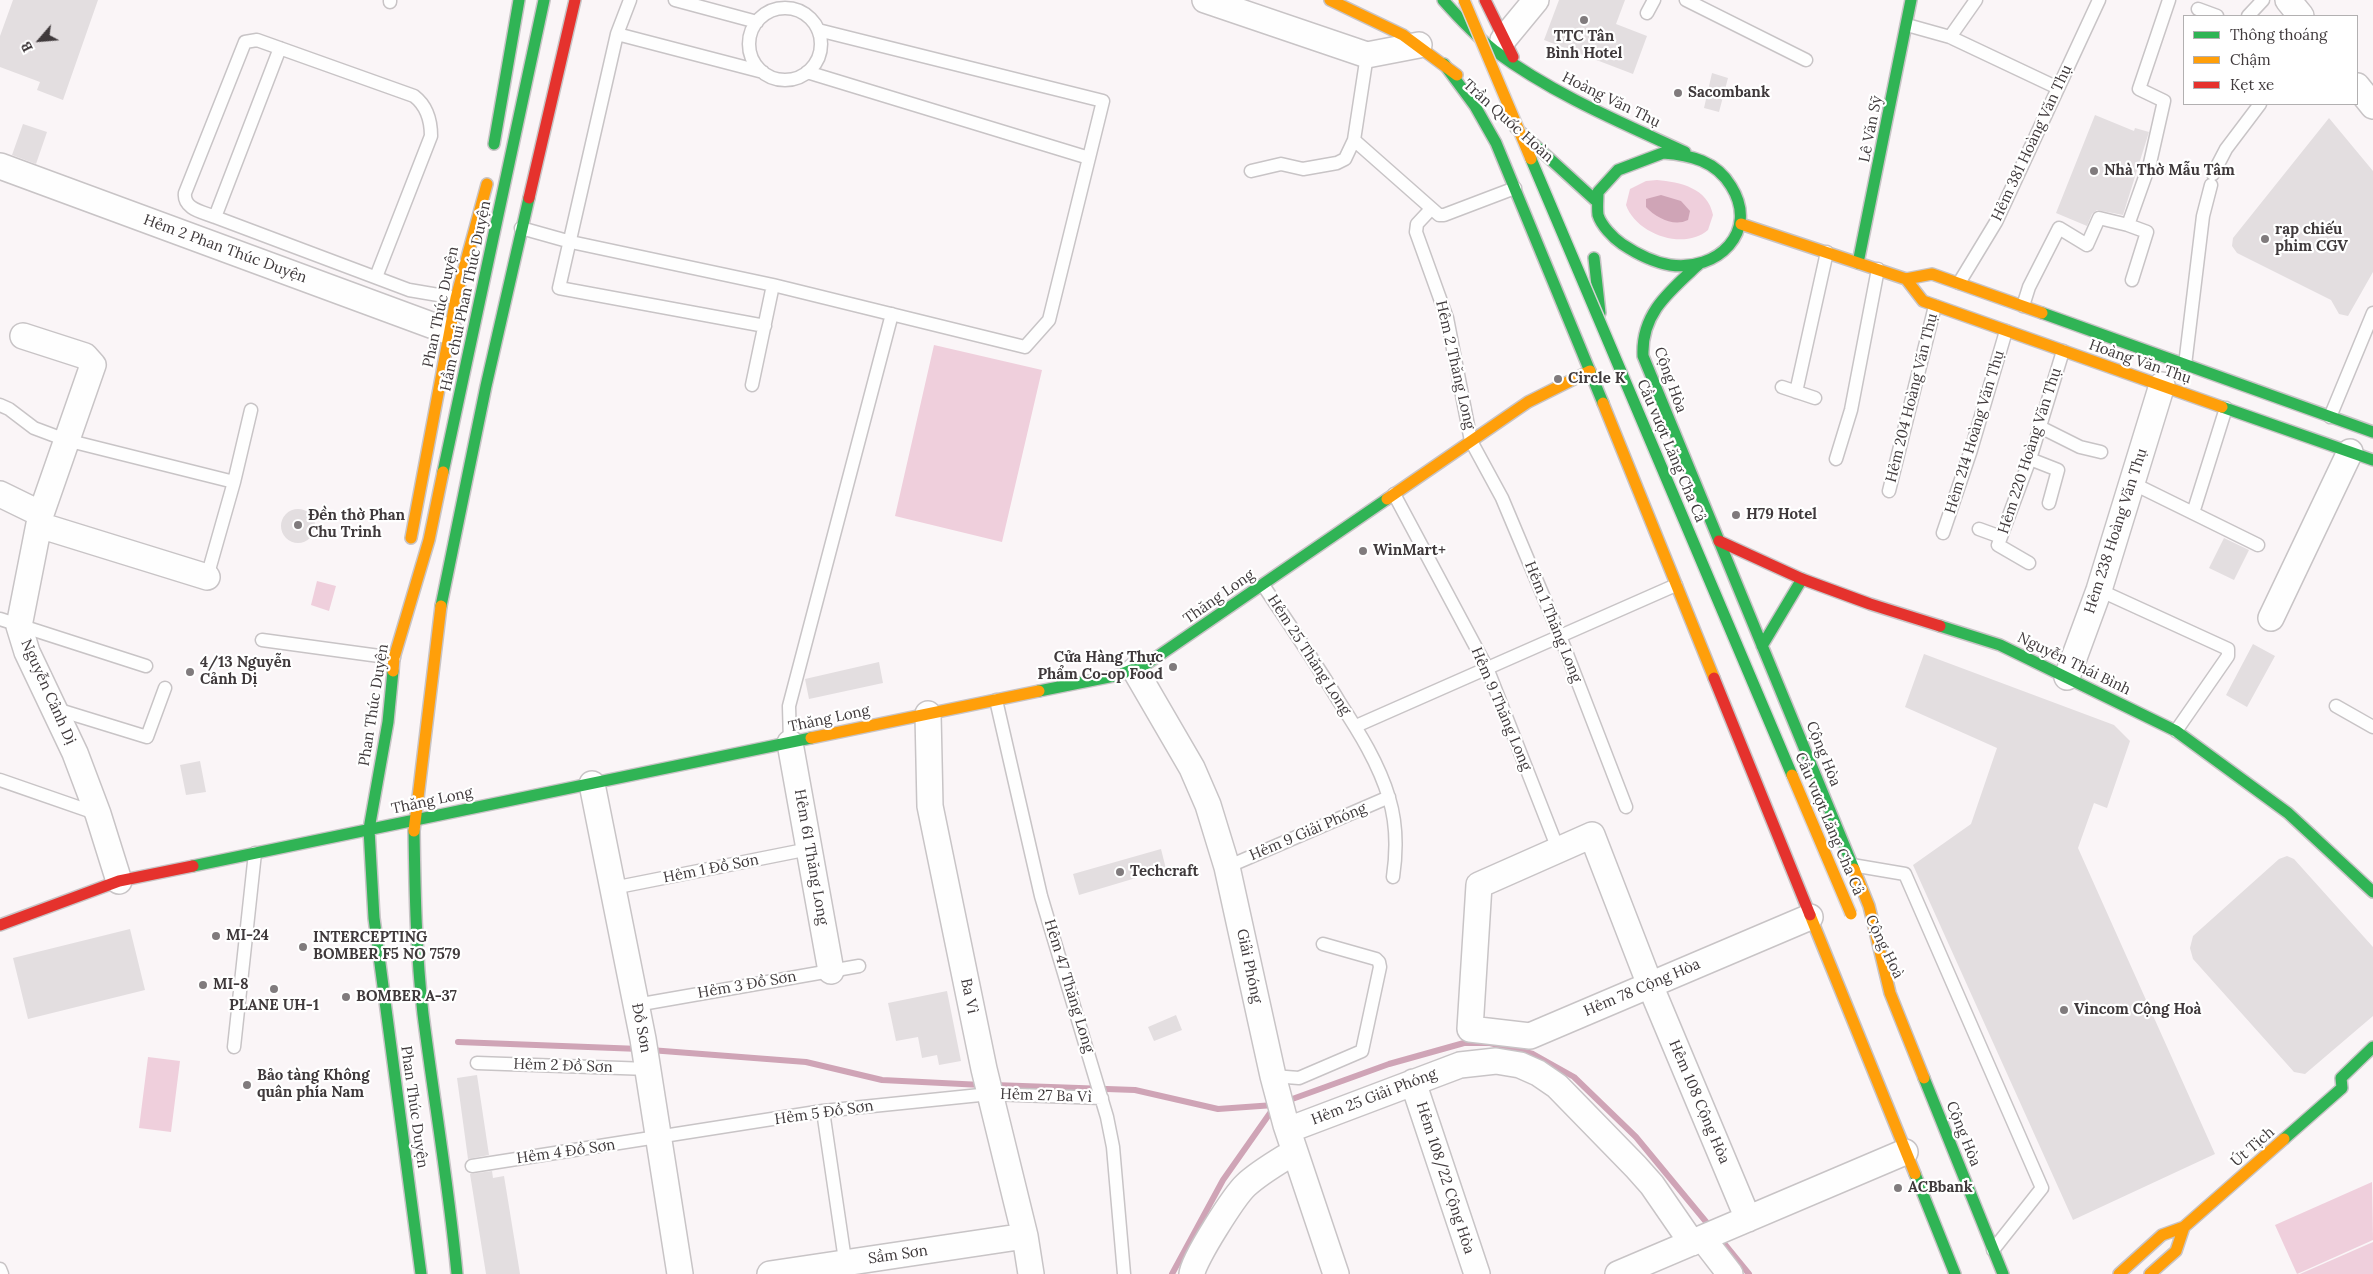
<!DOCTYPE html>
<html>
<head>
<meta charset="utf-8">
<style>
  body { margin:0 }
  #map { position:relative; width:2373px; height:1274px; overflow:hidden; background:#faf5f7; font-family:Lora,serif }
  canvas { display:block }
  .legend { position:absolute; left:2183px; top:15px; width:175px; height:90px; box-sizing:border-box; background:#fff; border:1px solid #b2b0b1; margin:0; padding:6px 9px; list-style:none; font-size:15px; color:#3f393b }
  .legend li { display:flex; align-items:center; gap:10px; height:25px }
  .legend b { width:25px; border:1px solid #b2b0b1 }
  .north { position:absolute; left:15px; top:15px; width:50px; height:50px; -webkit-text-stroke:4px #fff; paint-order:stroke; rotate:243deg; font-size:14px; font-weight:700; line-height:20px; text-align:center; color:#3f393b }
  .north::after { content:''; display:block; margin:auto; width:18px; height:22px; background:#3f393b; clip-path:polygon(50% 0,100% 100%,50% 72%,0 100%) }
</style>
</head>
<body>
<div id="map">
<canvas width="2373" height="1274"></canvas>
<ul class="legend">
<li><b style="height:6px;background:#30b455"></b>Thông thoáng</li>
<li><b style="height:6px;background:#ff9f0a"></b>Chậm</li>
<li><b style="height:6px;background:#e5322d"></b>Kẹt xe</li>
</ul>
<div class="north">B</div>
</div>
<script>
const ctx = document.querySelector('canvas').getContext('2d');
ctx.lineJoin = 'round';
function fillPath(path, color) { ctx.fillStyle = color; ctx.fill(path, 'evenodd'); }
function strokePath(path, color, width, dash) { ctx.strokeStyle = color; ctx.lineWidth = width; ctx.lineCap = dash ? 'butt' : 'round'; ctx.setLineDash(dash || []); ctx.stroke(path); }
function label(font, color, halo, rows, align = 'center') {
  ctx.font = font + ' Lora,serif'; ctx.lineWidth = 4.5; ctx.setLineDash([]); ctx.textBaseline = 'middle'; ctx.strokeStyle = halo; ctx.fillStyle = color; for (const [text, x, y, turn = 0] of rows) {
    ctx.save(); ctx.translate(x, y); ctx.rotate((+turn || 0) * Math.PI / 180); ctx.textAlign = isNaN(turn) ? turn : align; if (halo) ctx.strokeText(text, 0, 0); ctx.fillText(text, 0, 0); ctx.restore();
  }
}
fillPath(new Path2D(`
  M1657,180c23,2 51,8 56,35l-5,15c-24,21 -72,4 -82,-25l4,-16 16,-8z
  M934,345l108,25 -40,172 -107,-26z
  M317,581l19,5 -7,25 -18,-6z
  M148,1057l32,4 -9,71 -32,-4z
  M2372,1182l1,58 -76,34 -22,-49z
  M2373,1242v32h-73z`), '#efcfdc');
fillPath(new Path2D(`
  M1661,195l20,6 9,10 -2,9c-14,7 -32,-2 -42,-13v-8z`), '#cfa4b6');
strokePath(new Path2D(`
  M458,1042l182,7
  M650,1050l156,12 76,18 100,5
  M994,1085l141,5 83,19 56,-4
  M1284,1102l105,-38 75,-21h26l43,11 41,23 62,60 76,92
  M1718,1236l31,38
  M1172,1274l51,-94 52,-74`), '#cfa4b6', 6);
fillPath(new Path2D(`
  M13,0h85l-35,100 -26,-10 3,-8 -40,-15v-31z
  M1559,0h66l-9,24 31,12 -14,38 -89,-34z
  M1712,73l16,5 -9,34 -15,-4z
  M2095,115l39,16 1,-3 14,4 -26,83 -26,-5 -5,4 -5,12 -31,-13z
  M2329,118l44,53v101l-25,44 -9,-2 -8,-14 -94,-47 -5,-7 1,-8z
  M23,124l24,8 -11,32 -24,-9z
  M281 526a17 17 0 1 1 34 0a17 17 0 1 1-34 0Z
  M2224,538l25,12 -15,30 -25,-12z
  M2253,644l22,12 -28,51 -21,-12z
  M1924,654l190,71 16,16 -23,67 -13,-5 -16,45 137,306 -142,66 -160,-355 58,-41 26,-76 -92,-41z
  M879,662l4,21 -74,16 -4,-20z
  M200,761l6,31 -20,3 -6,-30z
  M1161,849l5,20 -87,26 -6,-21z
  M2287,856l7,3 79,88v69l-68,58 -11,-2 -101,-113 -3,-11 3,-12 86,-77z
  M130,929l15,61 -117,29 -15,-61z
  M947,991l14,70 -22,4 -2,-10 -15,3 -4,-21 -22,4 -8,-38z
  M1176,1015l6,15 -28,11 -6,-14z
  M477,1075l12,80 -21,4 -11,-81z
  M492,1171l1,7 11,-2 16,98h-34l-16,-100z`), '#e3dee0');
const lane = new Path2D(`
  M630,0l-13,34 -58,254 206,38
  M675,0l82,22
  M1686,0l120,60
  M390,2v-2
  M749 44a36 36 0 1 1 72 0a36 36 0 1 1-72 0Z
  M2198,9l19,7
  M1647,13l7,-13
  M2248,16l15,-16
  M1907,25l43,12 108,51
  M617,34l146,38
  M1950,37l26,-37
  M807,72l282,86
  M1354,140l85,75h5l71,-27
  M1251,171l30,-7 22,5 34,-6 8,-4 9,-19 13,-85
  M2213,174l13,-25 34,-45
  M1431,209l-14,15 -1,8 31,86 24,123 31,57 58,138 66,171
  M215,217l65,-169
  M2128,225l19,7 -15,48
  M521,228l50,14 202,43 252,62 24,-27 54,-219 -285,-71
  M376,277l55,-141c0,-15 -4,-30 -17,-40l-157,-56 -12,2 -60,151c-2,16 18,19 30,24l194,73 47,8
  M1959,283l37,-61 103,-222
  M2023,306l6,-19 30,-59 28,17 12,-27 29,7 22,-62 14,-62 -25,-12 30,-89
  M2185,365l18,-149 8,-31
  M752,385l21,-100
  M1782,387l33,11
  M1796,392l31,-140
  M0,405l9,4 25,19 32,12 168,42 17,-72
  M2330,417l43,-104
  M2040,427l40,20 21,5
  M1836,459l15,-49 27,-141
  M2030,459l28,11 -9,33
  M2132,483l126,62
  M1889,491l46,-185
  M1394,494l93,174 71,181
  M2193,513l33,-105
  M1979,529l22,8
  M1943,533l28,-83 35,-119
  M2029,563l-31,-18 32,-86 33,-108
  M207,577l27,-95
  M1263,585c26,39 53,78 77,118 19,29 39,61 49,95 8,26 8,52 4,79
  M2099,590l129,59v7l-52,75
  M0,619l146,47
  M262,640l132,18
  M996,700l45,196 66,221 6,30 11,127
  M2336,706l37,21
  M56,709l91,28 18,-49
  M1356,726l320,-141
  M790,743l-1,-37 103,-392
  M0,780l98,34
  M1852,865l53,9 137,314 -49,62
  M1227,867l162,-70
  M613,888l196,-39
  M636,1005l223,-39
  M234,1047l21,-194
  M477,1063l172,6
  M1273,1076l26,2 63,-27 18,-84 -1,-5 -3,-3 -53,-15
  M823,1111l23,156
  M472,1166l351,-55 167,-17 112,4
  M0,1269l2,5`);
const street = new Path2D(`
  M1205,0l162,55 52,-10
  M2288,0l13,16
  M1503,40l33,-40
  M2357,86l16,20
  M0,166l450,166
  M23,336l62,20 8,9 -52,149
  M0,494l41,20 -22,112 8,26 48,101 23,61 21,67
  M39,525l168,52
  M2271,618l79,-166
  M1135,670l57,98 16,37 19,62 46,209 13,49 50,149
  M2067,677l32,-87 63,-205
  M928,714l2,92 54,263 41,167 6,38
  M790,743l41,228
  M592,784l51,255 37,235
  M1413,1082l64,192
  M1288,1130l172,-65 36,-4 24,4 18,8 19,13 79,81 16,18 40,58
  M1748,1219l-98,-234 -58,-150 -113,50 -9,144 60,7 280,-119
  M1703,1239l27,35
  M770,1274l255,-38
  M1192,1274c1,-14 43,-79 54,-89 14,-13 32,-23 48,-33
  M1618,1274l287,-122`);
const fast = new Path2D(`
  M1443,0c16,18 33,36 52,51 58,43 125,71 190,101
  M1444,64l31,42 21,37 107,260
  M1515,127l80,73
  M494,144l25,-144
  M1663,153c28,2 53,8 68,33 29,46 -14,86 -61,79 -18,-3 -33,-11 -48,-21 -9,-6 -21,-19 -24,-29 -1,-7 0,-16 0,-23l20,-22z
  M1594,258l6,55
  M1858,263l53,-263
  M1699,264c-29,27 -58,49 -56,92l211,513
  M2042,313l331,119
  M2222,407l151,53
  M443,472l101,-472
  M441,606l45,-220 43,-188
  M1940,626l60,19 176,86 112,82 85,79
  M1762,646l40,-67
  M393,671l-5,51 -19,107 5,89 47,356
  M1039,691l80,-16 29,-12 239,-164
  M414,831c1,61 2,122 9,183 11,87 26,173 34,260
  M193,866l618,-128
  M1924,1078l79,196
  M2342,1088l-1,-10 32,-31
  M2284,1139l58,-51
  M1915,1174l40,100`);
const slow = new Path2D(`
  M1330,0l73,35 54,40
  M1741,224l165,55 26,-5 110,39
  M1906,279l17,22 299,106
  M1603,403l111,275
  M1387,499l141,-97 62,-31
  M411,538l45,-240 31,-114
  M393,671l1,-13 35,-118 14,-68
  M811,738l228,-47
  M414,831l27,-225
  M1854,869l15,37 21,87 34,85
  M1810,915l105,259
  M2119,1274l43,-39 22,-8 100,-88
  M2150,1274l26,-23 8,-24`);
const jam = new Path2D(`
  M1485,0l28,57
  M529,198l46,-198
  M1719,541l83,38 68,25 70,22
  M1714,678l96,237
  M0,925l119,-44 74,-15`);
strokePath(lane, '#c8c4c6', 15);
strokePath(street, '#c8c4c6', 28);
strokePath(fast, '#c8c4c6', 14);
strokePath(slow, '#c8c4c6', 14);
strokePath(jam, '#c8c4c6', 14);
strokePath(lane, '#fefefe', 12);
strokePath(street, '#fefefe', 25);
strokePath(fast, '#30b455', 11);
strokePath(slow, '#ff9f0a', 11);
strokePath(jam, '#e5322d', 11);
const fastBridge = new Path2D(`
  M1531,159l261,616`);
const slowBridge = new Path2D(`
  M1464,0l67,159
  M1792,775l59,139`);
strokePath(fastBridge, '#d7d3d5', 14, []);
strokePath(slowBridge, '#d7d3d5', 14, []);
strokePath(fastBridge, '#30b455', 11);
strokePath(slowBridge, '#ff9f0a', 11);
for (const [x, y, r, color] of [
  [1584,20,5,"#807b7d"],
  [1678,93,5,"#807b7d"],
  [2094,171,5,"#807b7d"],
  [2265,239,5,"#807b7d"],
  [1558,379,5,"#807b7d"],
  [1736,515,5,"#807b7d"],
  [298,525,5,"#807b7d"],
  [1363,551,5,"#807b7d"],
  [1173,667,5,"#807b7d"],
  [190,672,5,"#807b7d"],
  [1120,872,5,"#807b7d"],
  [216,936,5,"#807b7d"],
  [303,947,5,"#807b7d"],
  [203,985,5,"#807b7d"],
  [274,989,5,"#807b7d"],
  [346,997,5,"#807b7d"],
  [2064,1010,5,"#807b7d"],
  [247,1085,5,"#807b7d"],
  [1898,1188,5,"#807b7d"]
]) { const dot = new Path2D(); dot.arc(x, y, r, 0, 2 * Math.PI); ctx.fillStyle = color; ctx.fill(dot); strokePath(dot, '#fff', 2); }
label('bold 15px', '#3f393b', '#fff', [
  ["TTC Tân",1584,37,"center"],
  ["Bình Hotel",1584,54,"center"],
  ["Sacombank",1688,93],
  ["Nhà Thờ Mẫu Tâm",2104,171],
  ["rạp chiếu",2275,230],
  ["phim CGV",2275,247],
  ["Circle K",1568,379],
  ["H79 Hotel",1746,515],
  ["Đền thờ Phan",308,516],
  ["Chu Trinh",308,533],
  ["WinMart+",1373,551],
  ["Cửa Hàng Thực",1163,658,"right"],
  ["Phẩm Co-op Food",1163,675,"right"],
  ["4/13 Nguyễn",200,663],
  ["Cảnh Dị",200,680],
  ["Techcraft",1130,872],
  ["MI-24",226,936],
  ["INTERCEPTING",313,938],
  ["BOMBER F5 NO 7579",313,955],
  ["MI-8",213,985],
  ["BOMBER A-37",356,997],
  ["PLANE UH-1",274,1006,"center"],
  ["Vincom Cộng Hoà",2074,1010],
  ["Bảo tàng Không",257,1076],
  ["quân phía Nam",257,1093],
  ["ACBbank",1908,1188]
], 'left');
label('15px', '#3f393b', '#fff', [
  ["Hoàng Văn Thụ",1611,100,26],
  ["Trần Quốc Hoàn",1508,121,42],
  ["Lê Văn Sỹ",1871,129,-79],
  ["Hẻm 381 Hoàng Văn Thụ",2032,143,-65],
  ["Hẻm 2 Phan Thúc Duyện",225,249,20],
  ["Hầm chui Phan Thúc Duyện",466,296,-78],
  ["Phan Thúc Duyện",441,307,-78],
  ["Hoàng Văn Thụ",2140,362,19],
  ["Hẻm 2 Thăng Long",1455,365,77],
  ["Cộng Hòa",1670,380,70],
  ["Hẻm 204 Hoàng Văn Thụ",1912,398,-76],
  ["Hẻm 214 Hoàng Văn Thụ",1975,432,-73],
  ["Cầu vượt Lăng Cha Cả",1671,451,67],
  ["Hẻm 220 Hoàng Văn Thụ",2030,451,-72],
  ["Hẻm 238 Hoàng Văn Thụ",2116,531,-72],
  ["Thăng Long",1219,597,-35],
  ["Hẻm 1 Thăng Long",1553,622,68],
  ["Hẻm 25 Thăng Long",1309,655,57],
  ["Nguyễn Thái Bình",2074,664,26],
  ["Nguyễn Cảnh Dị",48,692,66],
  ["Phan Thúc Duyện",374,705,-81],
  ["Hẻm 9 Thăng Long",1501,709,67],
  ["Thăng Long",829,719,-12],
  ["Cộng Hòa",1823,754,68],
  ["Thăng Long",432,801,-12],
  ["Cầu vượt Lăng Cha Cả",1829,824,67],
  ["Hẻm 9 Giải Phóng",1308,832,-23],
  ["Hẻm 61 Thăng Long",811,857,80],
  ["Hẻm 1 Đồ Sơn",711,869,-11],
  ["Cộng Hoà",1884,947,64],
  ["Giải Phóng",1249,966,78],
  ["Hẻm 3 Đồ Sơn",747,985,-10],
  ["Hẻm 47 Thăng Long",1069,986,73],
  ["Hẻm 78 Cộng Hòa",1642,988,-23],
  ["Ba Vì",969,996,78],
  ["Đồ Sơn",641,1028,79],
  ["Hẻm 2 Đồ Sơn",563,1066,2],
  ["Hẻm 27 Ba Vì",1046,1096,2],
  ["Hẻm 25 Giải Phóng",1374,1097,-21],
  ["Hẻm 108 Cộng Hòa",1699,1102,67],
  ["Phan Thúc Duyện",414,1107,82],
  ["Hẻm 5 Đồ Sơn",824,1113,-8],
  ["Cộng Hòa",1963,1134,68],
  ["Út Tịch",2253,1147,-41],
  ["Hẻm 4 Đồ Sơn",566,1152,-8],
  ["Hẻm 108/22 Cộng Hòa",1445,1178,72],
  ["Sầm Sơn",898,1255,-8]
]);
</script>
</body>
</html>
